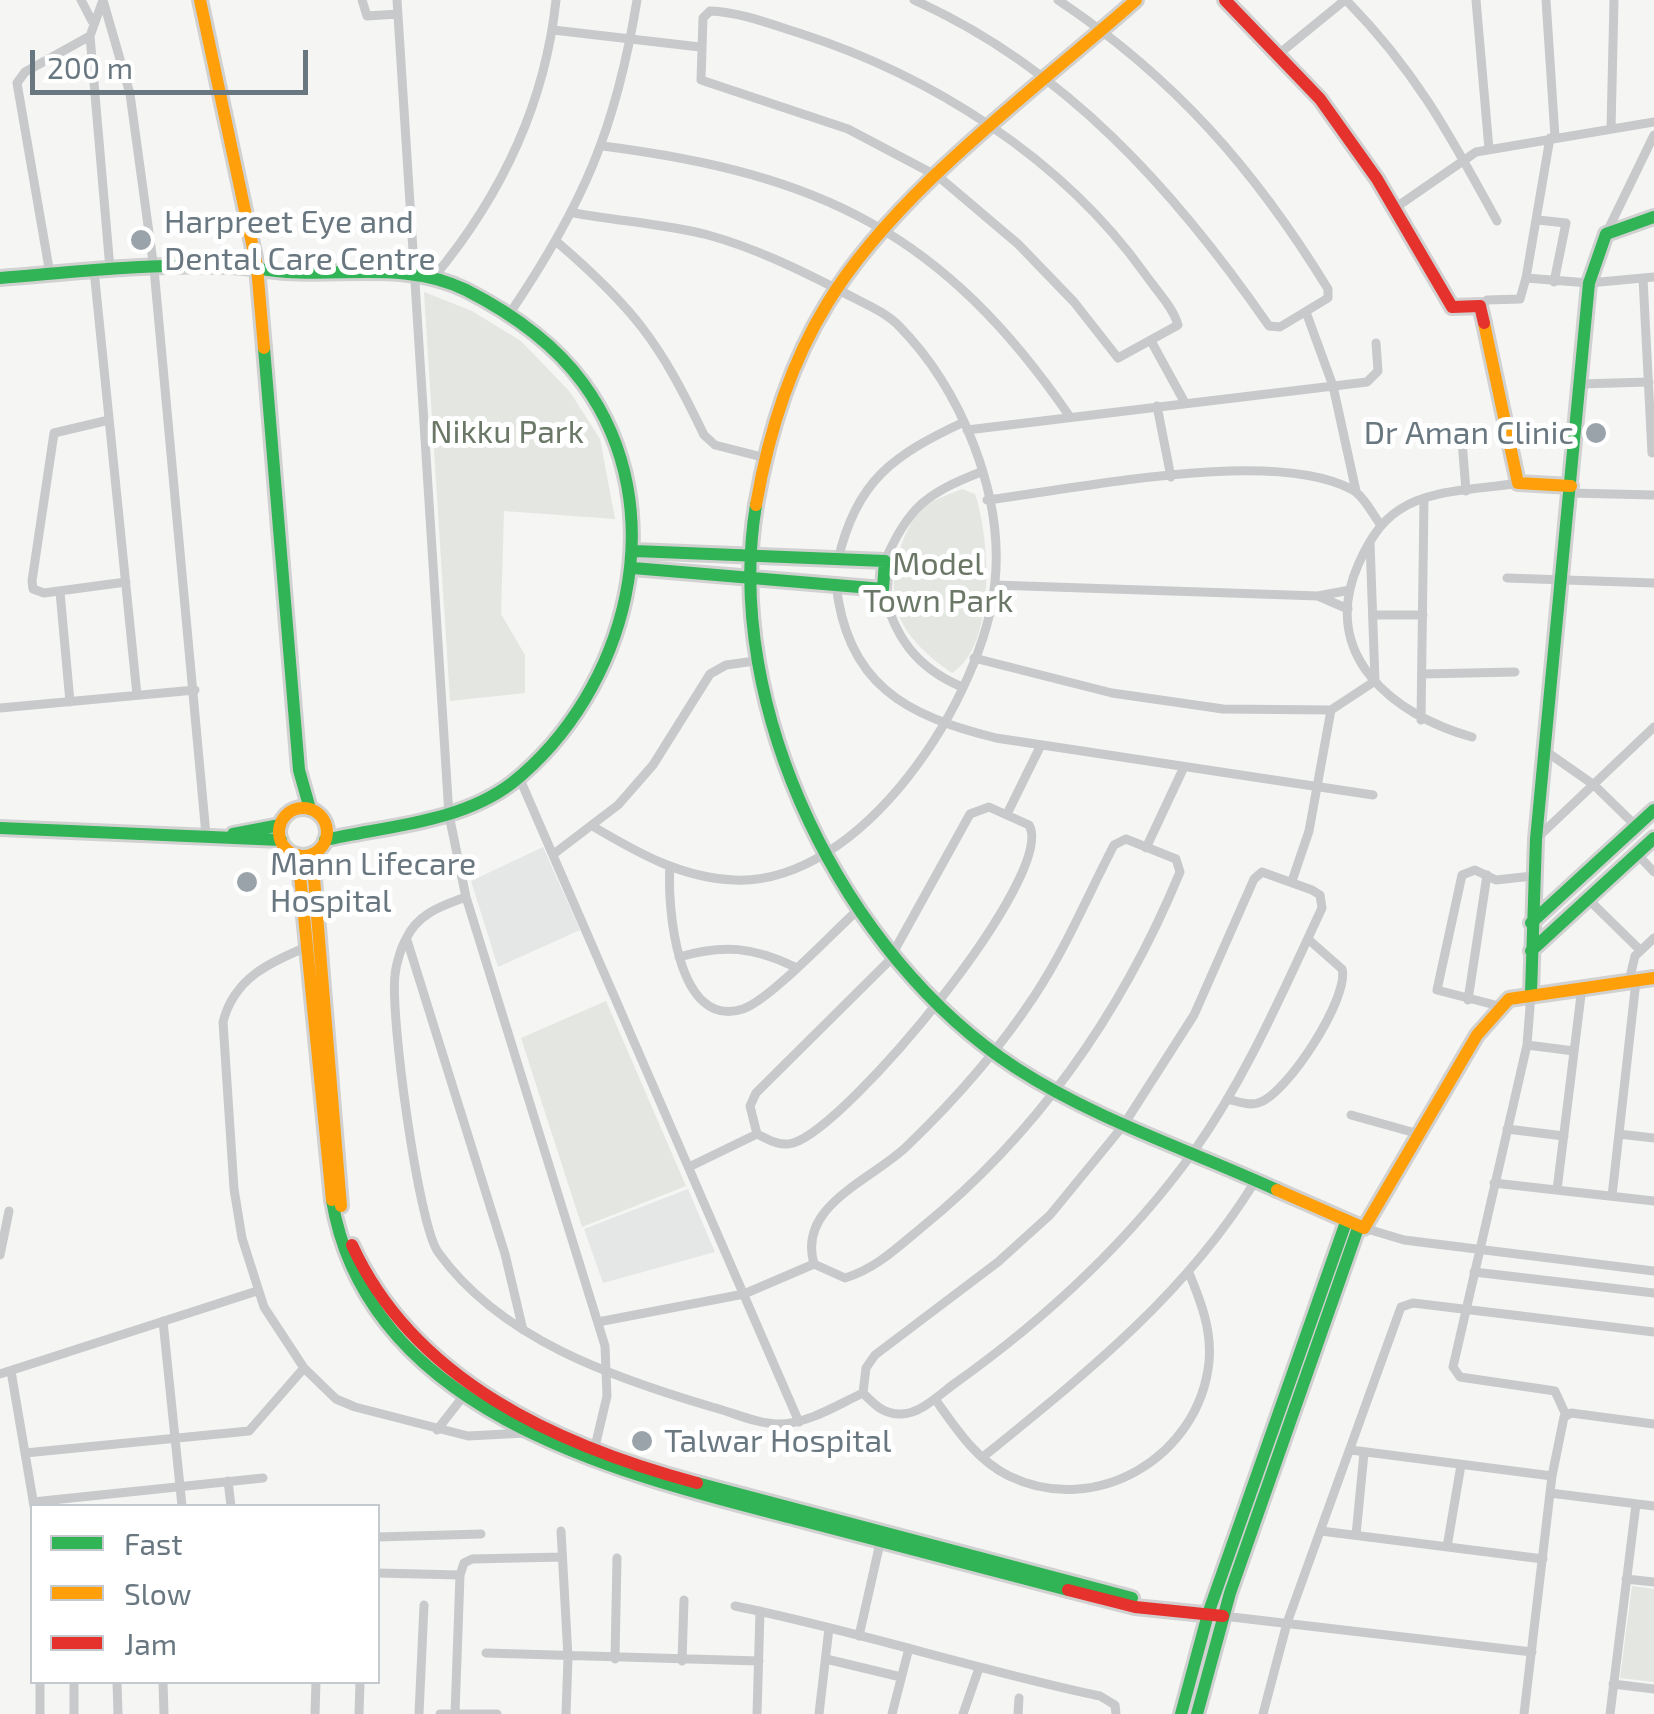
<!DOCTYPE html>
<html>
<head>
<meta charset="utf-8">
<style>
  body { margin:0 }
  #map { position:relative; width:1654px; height:1714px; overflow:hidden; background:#f5f5f4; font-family:"Exo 2",sans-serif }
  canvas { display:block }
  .legend { position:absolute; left:30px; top:1504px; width:350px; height:180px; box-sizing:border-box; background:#fff; border:2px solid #c3c9cc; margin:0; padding:12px 18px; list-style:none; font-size:30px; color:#697780 }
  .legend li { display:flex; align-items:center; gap:20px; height:50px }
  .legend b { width:50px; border:2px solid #c3c9cc }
  .scale { position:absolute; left:30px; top:50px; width:278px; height:45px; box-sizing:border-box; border:5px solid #697780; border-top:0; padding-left:12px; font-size:30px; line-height:35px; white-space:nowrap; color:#697780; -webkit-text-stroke:8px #fff; paint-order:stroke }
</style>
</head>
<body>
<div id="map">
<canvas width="1654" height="1714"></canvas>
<ul class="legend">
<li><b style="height:12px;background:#30b455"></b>Fast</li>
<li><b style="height:12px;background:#ff9f0a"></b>Slow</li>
<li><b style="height:12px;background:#e5322d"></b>Jam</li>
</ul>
<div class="scale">200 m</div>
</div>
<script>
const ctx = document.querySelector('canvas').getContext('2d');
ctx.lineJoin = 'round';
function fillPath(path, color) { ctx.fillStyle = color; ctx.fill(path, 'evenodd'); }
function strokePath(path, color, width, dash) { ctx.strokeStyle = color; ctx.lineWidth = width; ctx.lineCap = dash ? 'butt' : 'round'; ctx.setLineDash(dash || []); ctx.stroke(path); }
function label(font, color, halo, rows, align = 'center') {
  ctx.font = font + ' "Exo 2",sans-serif'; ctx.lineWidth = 10; ctx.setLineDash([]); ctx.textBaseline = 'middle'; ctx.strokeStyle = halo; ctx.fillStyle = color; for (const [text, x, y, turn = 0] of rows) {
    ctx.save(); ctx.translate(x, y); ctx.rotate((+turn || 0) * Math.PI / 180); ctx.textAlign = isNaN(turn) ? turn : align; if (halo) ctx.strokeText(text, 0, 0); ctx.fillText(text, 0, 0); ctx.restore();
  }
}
fillPath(new Path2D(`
  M543,847l37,83 -82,37 -27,-86z
  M688,1189l27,63 -112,31 -19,-54z`), '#e5e6e6');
fillPath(new Path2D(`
  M424,292l48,19 49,30 49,51 30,47 15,80 -111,-8 -3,103 24,41v38l-75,8z
  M962,489l13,5c15,44 22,151 -23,179 -50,-35 -70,-67 -51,-127 5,-14 12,-30 25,-40 9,-7 24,-12 36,-17z
  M606,1001l80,185 -104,41 -61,-189z
  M1632,1586l22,3v93l-34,-4z`), '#e4e6e2');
const fast = new Path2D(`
  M0,278c75,-6 151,-15 227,-12 20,0 40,5 60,6 60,4 122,-10 179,18 45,23 87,52 117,93 93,127 44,308 -71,400 -52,40 -126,43 -187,57
  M264,348l35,422 11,39
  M756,505c-34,203 88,451 260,563 80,52 174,82 261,122
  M633,568l250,21 2,-28 -250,-10
  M0,828l281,12
  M233,834l47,-9
  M1531,923l123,-113
  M1531,951l123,-113
  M1531,993l5,-154 53,-556 17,-49 48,-17
  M332,1200c36,216 293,275 472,321 88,23 176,46 264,69
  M697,1483l435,115
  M1181,1714l27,-100 138,-392
  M1197,1714l33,-121 128,-365`);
const slow = new Path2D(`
  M200,0l57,267 7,81
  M1484,323l34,160 53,3
  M756,505c12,-69 34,-141 71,-201 68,-113 210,-216 309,-304
  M279 832a24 24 0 1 1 48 0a24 24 0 1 1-48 0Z
  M312,854l29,352
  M298,855l34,345
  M1277,1190l87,38 113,-193 32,-36 145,-21`);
const jam = new Path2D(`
  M1225,0l95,99 57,80 75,128 28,-1 4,17
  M352,1245c62,136 207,201 345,238
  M1068,1590l67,17 88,9`);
strokePath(fast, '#d1d1d1', 18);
strokePath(slow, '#d1d1d1', 18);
strokePath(jam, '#d1d1d1', 18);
strokePath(new Path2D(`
  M81,0l11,21
  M103,0l27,94 24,175 52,566
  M103,0l-13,36 20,233
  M362,0l5,16 31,-2
  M397,0l52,815 17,82 139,449 2,50 -13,55
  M914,0c152,68 262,192 355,326l11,1 48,-29v-9c-73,-119 -153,-211 -270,-289
  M1346,0c70,71 104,135 151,221
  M1476,0l13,149
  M1546,0l9,137
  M710,11c30,1 60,13 89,22 133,43 263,125 346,241 11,16 28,33 33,51l-60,33 -44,-56 -56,-58 -79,-67 -91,-48 -147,-49 2,-62z
  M553,30l147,17
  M1280,53l65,-53
  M1611,129l3,-129
  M1550,138l-24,140 63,5 65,-6
  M603,146c217,28 340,86 467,271
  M1395,208l81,-56 178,-30
  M574,213c44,8 91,11 134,22 47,13 90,34 133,56 19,11 42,19 58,35 62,63 105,168 96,256 -11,114 -132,304 -261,298 -52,-2 -96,-27 -140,-53
  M1538,220l28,3 -12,59
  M1606,234l48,-99
  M557,242c78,67 103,101 147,193l11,10 47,12
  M94,270l43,425
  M50,274l-33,-191 8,-11 65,-36
  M434,277c67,-81 111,-172 122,-277
  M1643,278l9,175
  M1480,306l7,-6 33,-1 6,-21
  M1306,312l27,74 23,105
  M510,313c73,-108 106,-184 127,-313
  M1151,341l34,62
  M1579,384l70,-2
  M1157,406l14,71
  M109,420l-55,13 -22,148 1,8 11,4 82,-11
  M1461,428l5,63
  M967,430l400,-48 11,-11 -2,-28
  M1570,493l84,2
  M987,500c91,-11 284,-53 364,-11 12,6 21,24 29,35
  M838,560c18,-79 55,-105 126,-138
  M885,561c23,-54 42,-68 96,-89
  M1507,578l147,5
  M836,583c10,101 70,133 160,155l377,57
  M995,585l323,11 32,-6
  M883,589c11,48 34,79 79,98
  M60,592l10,110
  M1318,596l30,13
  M1373,615h50
  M974,658l138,35 111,16 108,1 44,-29 -5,-139
  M1422,674l93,-2
  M0,708l195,-18
  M1421,720l3,-221
  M1472,737c-79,-22 -153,-82 -114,-172 10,-22 21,-42 41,-55 32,-22 82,-20 119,-27
  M1544,750l50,35 42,41
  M519,777l280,645
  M1007,814l34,-69
  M1126,839l50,20 4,13c-57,138 -142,261 -259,356 -24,20 -46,41 -76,50l-31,-14c-17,-58 56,-83 92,-117 47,-45 93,-97 129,-152 31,-47 53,-100 79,-150z
  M1536,839l118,-112
  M1146,848l38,-81
  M555,853l63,-48 35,-40 57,-91 16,-9 29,-4
  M1637,854l17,18
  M670,866c-3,38 6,165 73,143 27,-9 91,-78 116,-100
  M1262,872l50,18 8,5 2,13c-39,83 -75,168 -128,243 -65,90 -150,169 -240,233 -15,11 -33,29 -52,30 -18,1 -27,-9 -39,-21l3,-25 9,-13 123,-93 52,-47 73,-89 71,-111 60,-136z
  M1292,881l17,-50 22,-121
  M466,897c-24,9 -48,16 -60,42 -5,9 -10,25 -11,36 -5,39 23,249 43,277 62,87 176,126 274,155 20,5 45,17 66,17 30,0 59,-19 85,-31
  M1589,900l50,49
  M407,940l98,314 18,76
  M309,946c-39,16 -75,32 -86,76l11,167 8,49 22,69 40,61 32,31 19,8 113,29 57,-3
  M893,953l77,-139 19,-7 40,18c29,49 -181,302 -236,318 -14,4 -25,-4 -36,-9l-7,-28 6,-13 139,-138
  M679,957c44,-13 75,-10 116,10
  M1629,981l6,-25 19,-18
  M1531,994l-4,51 -74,322 7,10 95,14 11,24
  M1468,1000l19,-125
  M1499,1006l-62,-16 25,-115 13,-5 21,10 37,-4
  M1527,1045l47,6
  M1227,1099c10,2 21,7 31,4 28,-7 92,-106 84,-134l-34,-30
  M1351,1115l68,19
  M1507,1129l57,7
  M1619,1134l35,4
  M689,1167l68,-33
  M1494,1183l160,18
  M1557,1190l25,-203
  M1612,1196l24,-215
  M1364,1228l40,12 250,31
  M0,1255l9,-44
  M1474,1272l180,21
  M163,1321l19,185
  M598,1322l146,-28 70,-30
  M11,1371l23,135
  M0,1374l257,-83
  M935,1399c20,28 41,61 74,77 87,42 190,-19 200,-114 3,-32 -8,-60 -20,-89
  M437,1430l28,-36
  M1351,1450l201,26
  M25,1453l224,-22 55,-63
  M983,1457c101,-82 202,-162 271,-274
  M228,1481l3,25
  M1550,1493l104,13
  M33,1502l230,-24
  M561,1531l7,126 -2,57
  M1321,1531l222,28
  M1356,1535l8,-82
  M378,1537l103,-3
  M1447,1547l14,-82
  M378,1573l82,2 -5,139
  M460,1575l4,-12 8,-4 90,-2
  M1626,1579l28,3
  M735,1606c123,25 242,64 365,90l15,9 1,9
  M1223,1616l309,36
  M859,1636l21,-93
  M486,1653l273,8
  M615,1659l2,-101
  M826,1659l75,18
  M682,1661l2,-61
  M40,1682v32
  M117,1682l1,32
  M163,1682l1,32
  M1613,1684l41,5
  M74,1714v-32
  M315,1714l1,-32
  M359,1714l1,-32
  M419,1714l5,-109
  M440,1714h57
  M757,1714l3,-103
  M819,1714l10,-86
  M892,1714l17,-66
  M963,1714l15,-43
  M1018,1714l1,-16
  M1263,1714l24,-91 114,-316 12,-4 241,29
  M1524,1714l28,-238 12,-59 7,-4 83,11
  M1610,1714l26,-210`), '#c7c9ca', 9);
strokePath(fast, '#30b455', 12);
strokePath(slow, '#ff9f0a', 12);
strokePath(jam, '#e5322d', 12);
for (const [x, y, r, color] of [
  [141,240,12,"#9aa3a9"],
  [1596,433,12,"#9aa3a9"],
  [247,882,12,"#9aa3a9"],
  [642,1441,12,"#9aa3a9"]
]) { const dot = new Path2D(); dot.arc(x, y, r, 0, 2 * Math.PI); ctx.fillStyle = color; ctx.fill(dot); strokePath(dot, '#fff', 4); }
label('32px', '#697780', '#fff', [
  ["Harpreet Eye and",164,222],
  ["Dental Care Centre",164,259],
  ["Dr Aman Clinic",1574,433,"right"],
  ["Mann Lifecare",270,864],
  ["Hospital",270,901],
  ["Talwar Hospital",664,1441]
], 'left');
label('32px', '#6b7867', '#fff', [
  ["Nikku Park",507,432],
  ["Model",938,564],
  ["Town Park",938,601]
]);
</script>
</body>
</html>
